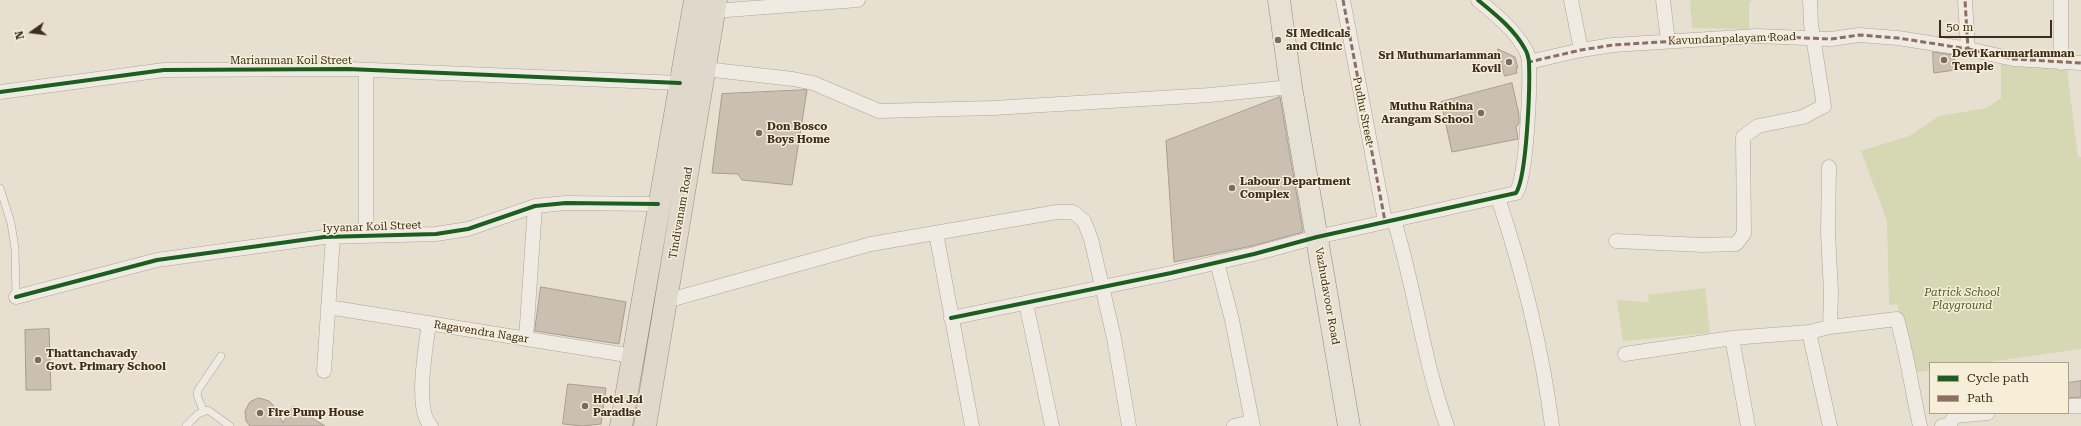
<!DOCTYPE html>
<html>
<head>
<meta charset="utf-8">
<style>
  body { margin:0 }
  #map { position:relative; width:2081px; height:426px; overflow:hidden; background:#e7e0d1; font-family:"Roboto Serif",serif }
  canvas { display:block }
  .legend { position:absolute; left:1929px; top:362px; width:140px; height:52px; box-sizing:border-box; background:#f7eed8; border:1px solid #ada18e; margin:0; padding:5px 7px; list-style:none; font-size:12px; color:#3d2e20 }
  .legend li { display:flex; align-items:center; gap:8px; height:20px }
  .legend b { width:20px; border:1px solid #ada18e }
  .north { position:absolute; left:12px; top:12px; width:40px; height:40px; -webkit-text-stroke:3px #f7eed8; paint-order:stroke; rotate:256deg; font-size:11px; font-weight:700; line-height:16px; text-align:center; color:#3d2e20 }
  .north::after { content:''; display:block; margin:auto; width:14px; height:18px; background:#3d2e20; clip-path:polygon(50% 0,100% 100%,50% 72%,0 100%) }
  .scale { position:absolute; left:1939px; top:20px; width:113px; height:18px; box-sizing:border-box; border:2px solid #3d2e20; border-top:0; padding-left:5px; font-size:12px; line-height:14px; white-space:nowrap; color:#3d2e20; -webkit-text-stroke:3px #f7eed8; paint-order:stroke }
</style>
</head>
<body>
<div id="map">
<canvas width="2081" height="426"></canvas>
<ul class="legend">
<li><b style="height:5px;background:#1b5e20"></b>Cycle path</li>
<li><b style="height:5px;background:#8d6e63"></b>Path</li>
</ul>
<div class="north">N</div>
<div class="scale">50 m</div>
</div>
<script>
const ctx = document.querySelector('canvas').getContext('2d');
ctx.lineJoin = 'round';
function fillPath(path, color) { ctx.fillStyle = color; ctx.fill(path, 'evenodd'); }
function strokePath(path, color, width, dash) { ctx.strokeStyle = color; ctx.lineWidth = width; ctx.lineCap = dash ? 'butt' : 'round'; ctx.setLineDash(dash || []); ctx.stroke(path); }
function label(font, color, halo, rows, align = 'center') {
  ctx.font = font + ' "Roboto Serif",serif'; ctx.lineWidth = 3; ctx.setLineDash([]); ctx.textBaseline = 'middle'; ctx.strokeStyle = halo; ctx.fillStyle = color; for (const [text, x, y, turn = 0] of rows) {
    ctx.save(); ctx.translate(x, y); ctx.rotate((+turn || 0) * Math.PI / 180); ctx.textAlign = isNaN(turn) ? turn : align; if (halo) ctx.strokeText(text, 0, 0); ctx.fillText(text, 0, 0); ctx.restore();
  }
}
fillPath(new Path2D(`
  M1690,0h62l-3,4v25l-57,-1z
  M2001,63l66,7 11,87h3v192l-100,14h-51v7l-16,3 -17,-69 -6,1 -2,-2 -2,-82 -26,-70 48,-15 30,-20 48,-8 14,-10z
  M1705,288l5,45 -87,8 -6,-41 32,2 -1,-7z`), '#d6d7b3');
const building = new Path2D(`
  M1498,49l17,8 3,11h-2l1,5 -12,3z
  M1933,52l21,3 1,15 -21,3z
  M1512,83l7,32v9l-3,2 2,13 -66,13 -11,-50z
  M807,90l-15,95 -50,-5 -4,-6 -26,-1 10,-79z
  M1280,97l23,135 -51,14 -78,16 -8,-121z
  M541,287l85,15 -7,42 -84,-13z
  M49,329l2,61h-25l-1,-60z
  M2081,381v16l-13,1v-15z
  M568,384l38,4 -5,36 -18,2 -20,-2z
  M259,398l10,3 4,4 10,18 10,-17 32,20h-75l-4,-5 -1,-10 5,-9z`);
fillPath(building, '#cbbfb2');
strokePath(building, '#a89c90', 1);
const service = new Path2D(`
  M0,188l11,35 4,25 1,49
  M203,410l-6,-15 1,-5 23,-34
  M186,426l12,-12 10,-4 22,16`);
const minor = new Path2D(`
  M1343,0l42,221
  M1571,0l10,50
  M1663,0l5,41
  M708,9l6,2 144,-11
  M1968,49l45,10 68,4
  M1529,62l52,-12 32,-5 144,-9 74,3 28,-4 39,3 70,11 -3,-49
  M2061,63v-63
  M705,69l88,10 20,4 66,28 114,-3 217,-13 81,-8
  M366,70v165
  M0,92l164,-22 184,-1 332,14
  M1829,167l-1,66 3,59 -1,35
  M1498,198c25,74 44,151 54,228
  M1394,220c21,68 29,139 53,206
  M936,233l36,193
  M1616,241l87,4 33,-1 8,-10 -1,-97 15,-11 45,-9 21,-11 -13,-82 -1,-24
  M1217,262l15,58 21,106
  M16,297l141,-37 167,-23 112,-3 32,-5 67,-23 31,-3 92,1
  M666,301l205,-57 186,-32h16l11,9 7,18 23,99 15,88
  M1026,303l26,123
  M328,307l305,49
  M951,318l220,-45 83,-19 63,-17 199,-44c11,-17 14,-106 13,-130 0,-4 -2,-11 -4,-14 -11,-20 -30,-35 -47,-49
  M429,323c-3,23 -15,87 2,103
  M1809,332l21,94
  M1732,338l16,88
  M526,339l9,-133
  M1625,354l107,-16 77,-6 21,-5 67,-8c10,35 15,71 23,107
  M324,371l9,-135
  M2068,406h13
  M1234,426l18,-4
  M1942,426l7,-1 6,-9 33,-3`);
const primary = new Path2D(`
  M1279,0l12,87 58,339`);
const trunk = new Path2D(`
  M621,426l74,-426
  M645,426l71,-426`);
strokePath(service, '#ada599', 8);
strokePath(minor, '#ada599', 15);
strokePath(primary, '#928b80', 23);
strokePath(trunk, '#928b80', 23);
strokePath(service, '#efebe3', 7);
strokePath(minor, '#efebe3', 14);
strokePath(primary, '#e6e1d4', 22);
strokePath(trunk, '#e0d9cb', 22);
strokePath(new Path2D(`
  M1343,0l42,221
  M1968,49l45,10 68,4
  M1529,64v-2l52,-12 32,-5 144,-9 74,3 28,-4 39,3 70,11 -3,-49`), '#8d6e63', 3, [6, 3]);
strokePath(new Path2D(`
  M0,92l164,-22 184,-1 332,14
  M16,297l141,-37 167,-23 112,-3 32,-5 67,-23 31,-3 92,1
  M951,318l220,-45 83,-19 63,-17 199,-44c11,-17 14,-106 13,-130 0,-4 -2,-11 -4,-14 -11,-20 -30,-35 -47,-49`), '#1b5e20', 4);
for (const [x, y, r, color] of [
  [1278,40,4,"#786c5e"],
  [1944,60,4,"#786c5e"],
  [1509,62,4,"#786c5e"],
  [1481,113,4,"#786c5e"],
  [759,133,4,"#786c5e"],
  [1232,188,4,"#786c5e"],
  [38,360,4,"#786c5e"],
  [585,406,4,"#786c5e"],
  [260,413,4,"#786c5e"]
]) { const dot = new Path2D(); dot.arc(x, y, r, 0, 2 * Math.PI); ctx.fillStyle = color; ctx.fill(dot); strokePath(dot, '#f7eed8', 1.5); }
label('bold 11px', '#3d2e20', '#f7eed8', [
  ["SI Medicals",1286,34],
  ["and Clinic",1286,47],
  ["Devi Karumariamman",1952,54],
  ["Temple",1952,67],
  ["Sri Muthumariamman",1501,56,"right"],
  ["Kovil",1501,69,"right"],
  ["Muthu Rathina",1473,107,"right"],
  ["Arangam School",1473,120,"right"],
  ["Don Bosco",767,127],
  ["Boys Home",767,140],
  ["Labour Department",1240,182],
  ["Complex",1240,195],
  ["Thattanchavady",46,354],
  ["Govt. Primary School",46,367],
  ["Hotel Jai",593,400],
  ["Paradise",593,413],
  ["Fire Pump House",268,413]
], 'left');
label('11px', '#3d2e20', '#f7eed8', [
  ["Kavundanpalayam Road",1732,39,-2],
  ["Mariamman Koil Street",291,61],
  ["Pudhu Street",1363,111,79],
  ["Tindivanam Road",681,213,-80],
  ["Iyyanar Koil Street",372,227,-2],
  ["Vazhudavoor Road",1327,296,80],
  ["Ragavendra Nagar",481,332,9]
]);
label('italic 11px', '#4d5a26', '#f7eed8', [
  ["Patrick School",1962,293],
  ["Playground",1962,306]
]);
</script>
</body>
</html>
